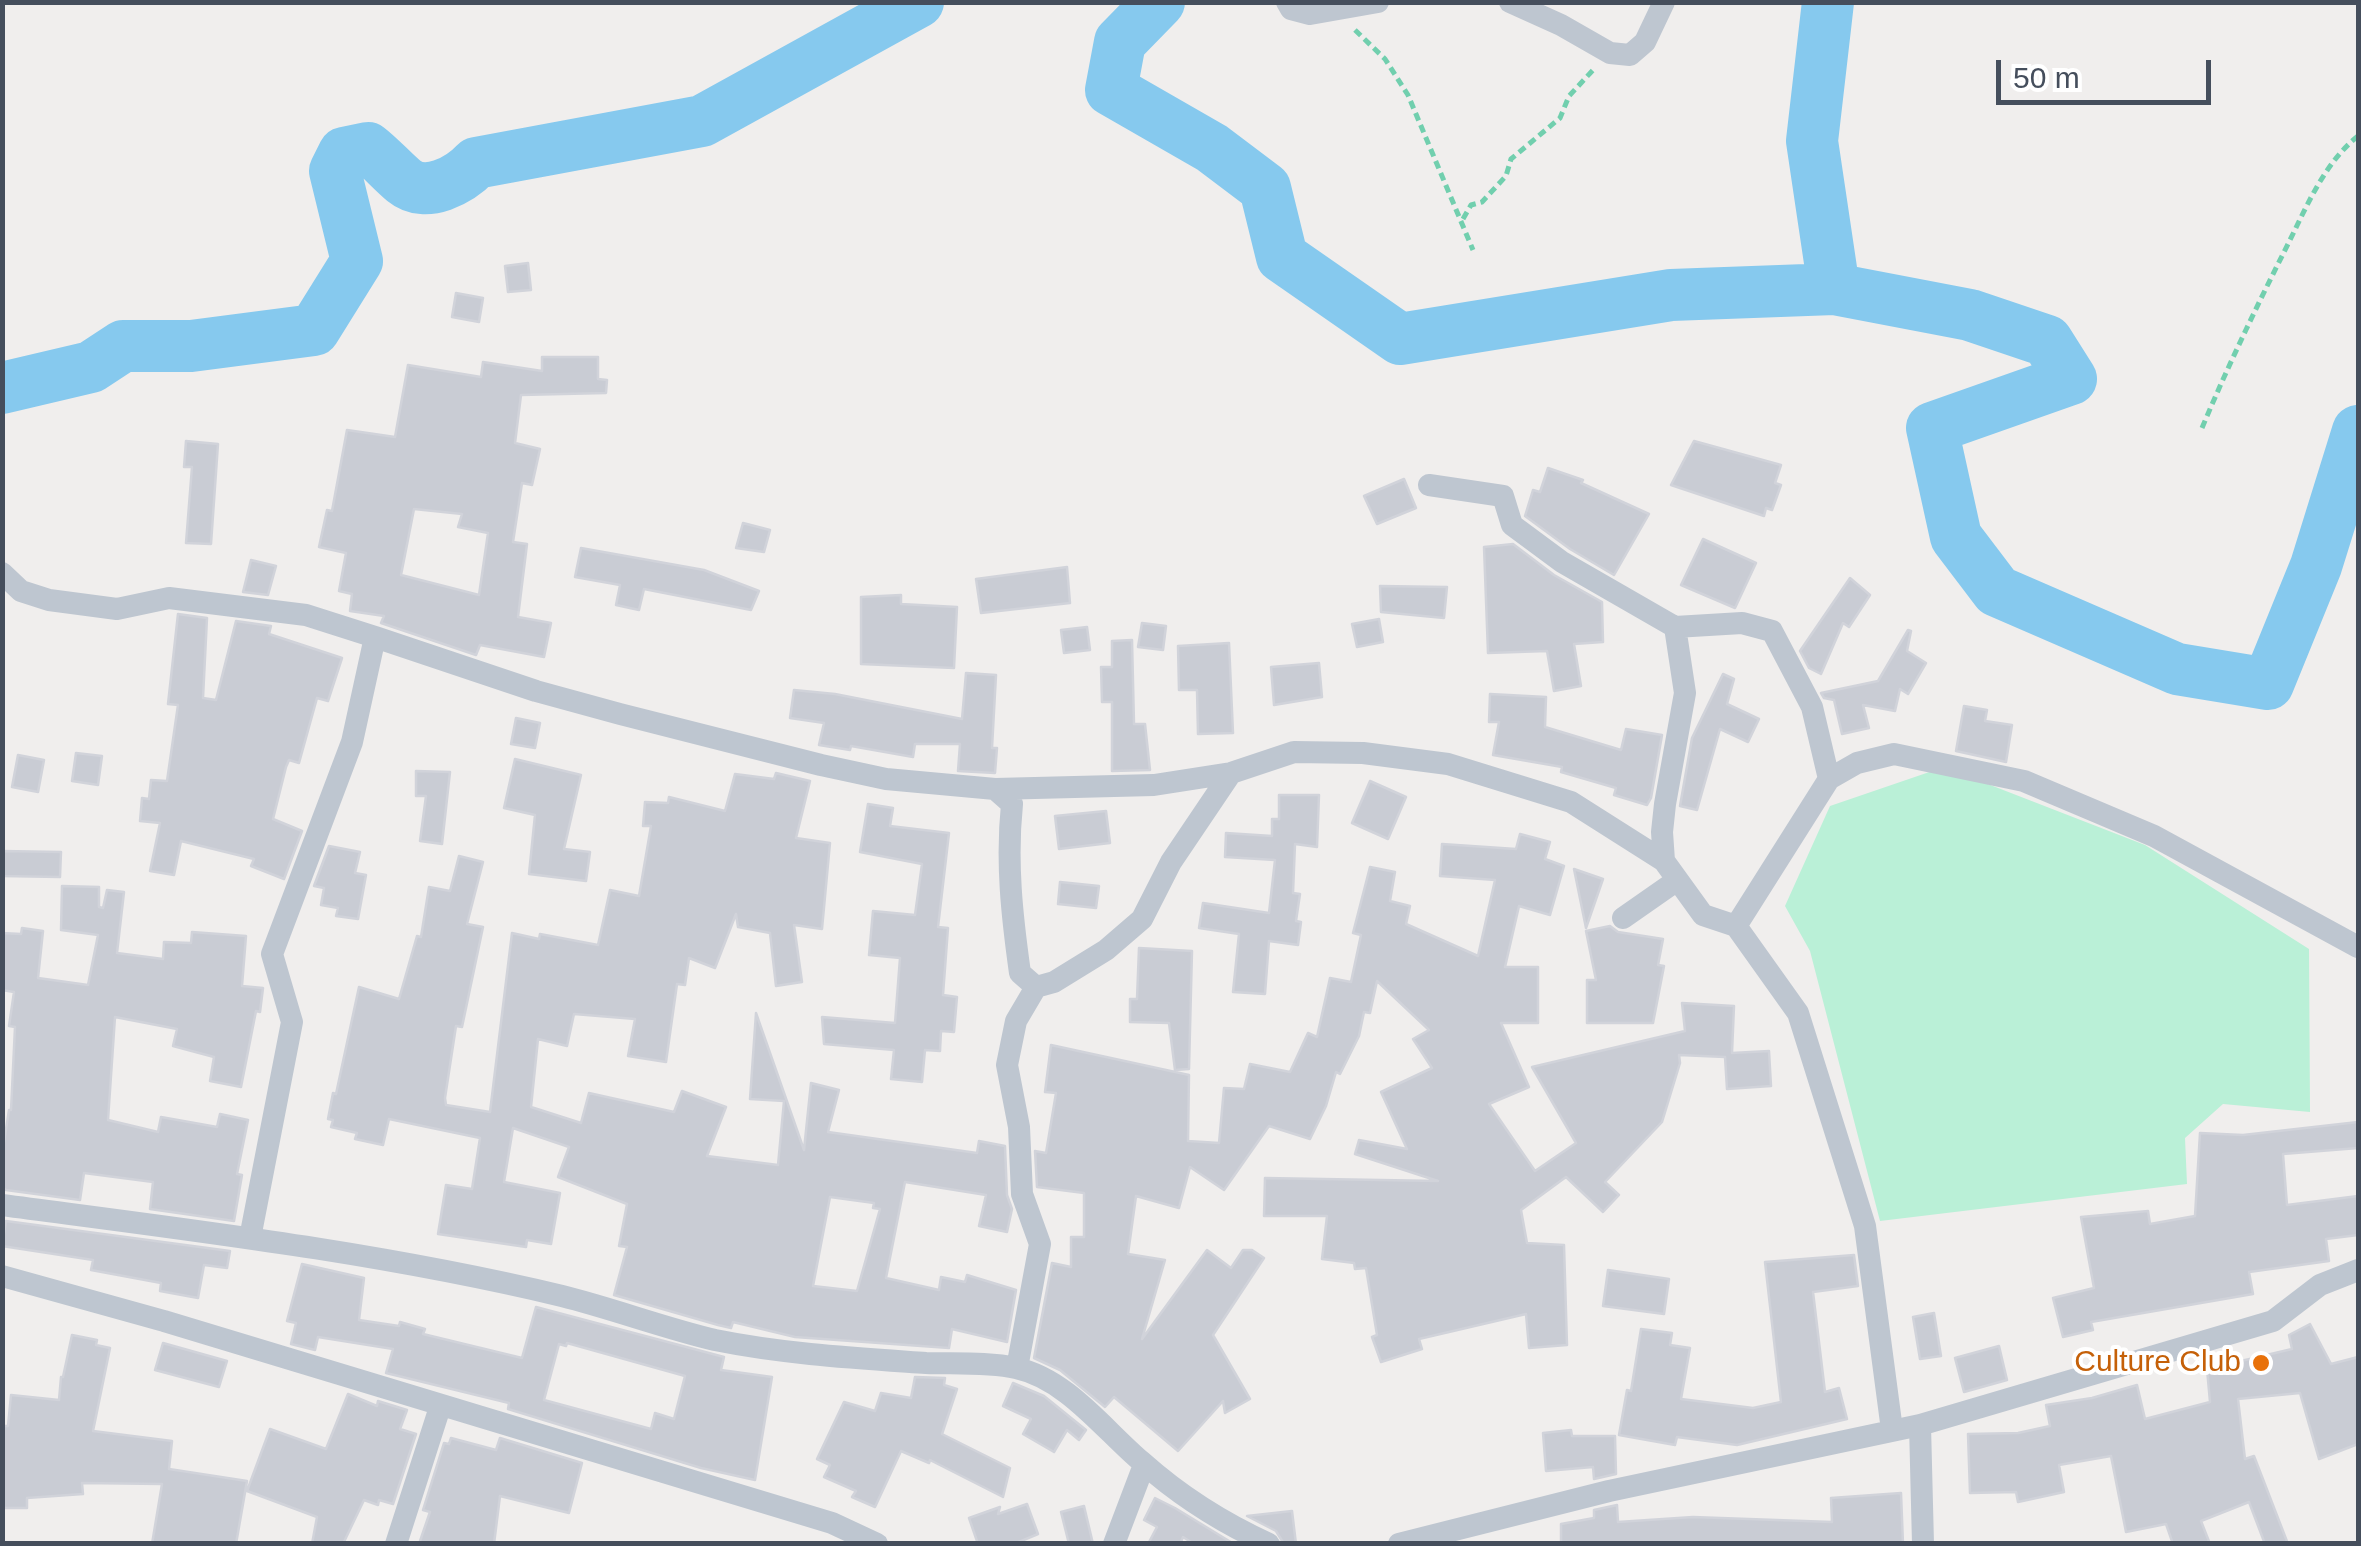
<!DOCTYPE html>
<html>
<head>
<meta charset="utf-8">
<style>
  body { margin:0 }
  #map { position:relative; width:2361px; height:1546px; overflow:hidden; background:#f0eeed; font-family:Arial,sans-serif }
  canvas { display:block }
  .frame { position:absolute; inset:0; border:5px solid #454e5c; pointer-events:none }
  .scale { position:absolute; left:1996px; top:60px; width:215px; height:45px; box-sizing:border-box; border:5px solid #454e5c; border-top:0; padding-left:12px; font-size:30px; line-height:35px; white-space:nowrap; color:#454e5c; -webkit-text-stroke:8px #fff; paint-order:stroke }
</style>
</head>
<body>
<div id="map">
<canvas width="2361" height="1546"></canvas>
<div class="frame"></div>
<div class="scale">50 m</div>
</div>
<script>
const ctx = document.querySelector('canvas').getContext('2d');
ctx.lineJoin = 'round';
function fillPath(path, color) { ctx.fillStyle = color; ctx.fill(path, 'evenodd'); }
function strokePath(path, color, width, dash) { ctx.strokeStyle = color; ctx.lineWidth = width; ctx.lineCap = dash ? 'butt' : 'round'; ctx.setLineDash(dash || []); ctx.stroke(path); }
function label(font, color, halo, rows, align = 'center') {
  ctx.font = font + ' Arial,sans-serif'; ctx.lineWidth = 8; ctx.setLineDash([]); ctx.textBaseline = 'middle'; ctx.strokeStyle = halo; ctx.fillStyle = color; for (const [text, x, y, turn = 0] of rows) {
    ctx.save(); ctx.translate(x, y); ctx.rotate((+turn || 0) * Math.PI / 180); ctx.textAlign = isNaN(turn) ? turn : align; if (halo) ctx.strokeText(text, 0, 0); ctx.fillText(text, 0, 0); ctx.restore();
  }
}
fillPath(new Path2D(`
  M1944,767l201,78 164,104 1,163 -87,-8 -38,34 2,46 -307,37 -70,-270 -25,-45 45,-100z`), '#baf0d7');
strokePath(new Path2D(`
  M1159,2l-39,40 -9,48 101,58 53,40 17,69 118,82 271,-44 163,-6 136,26 77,26 24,38 -139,49 24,109 41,54 180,78 91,15 48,-118 42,-135
  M1828,2l-16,139 22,148
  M2,388l89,-21 32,-21h68l123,-16 43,-69 -22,-90 9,-18 24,-5c13,10 24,23 36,33 22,18 56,-1 72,-18l226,-42 216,-119`), '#86c9ee', 52);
const building = new Path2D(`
  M528,263l3,27 -23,2 -3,-26z
  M456,293l27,5 -4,24 -27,-5z
  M542,357h56v22l9,1 -1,13 -85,2 -6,48 25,6 -8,36 -10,-2 -9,59 14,2 -9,73 33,6 -7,34 -64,-12 -4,10 -95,-32 3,-7 -34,-5 2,-17 -13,-3 7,-38 -27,-6 8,-37 5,1 15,-81 48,7 13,-72 73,12 2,-15 59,9zM414,509l48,5 -4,13 30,6 -9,62 -78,-20z
  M186,441l32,3 -7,100 -25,-1 6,-76h-8z
  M1694,441l87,24 -6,18 6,2 -9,25 -6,-2 -2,8 -93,-31z
  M1548,468l35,12 -2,3 68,31 -35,61 -44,-26 -45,-33 8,-26 7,2z
  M1404,479l12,29 -39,16 -13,-28z
  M743,523l27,7 -6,22 -28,-4z
  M1703,539l53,24 -21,45 -54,-23z
  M1513,544l41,31 48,27 1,40 -29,2 7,42 -27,5 -7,-40 -59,2 -4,-106z
  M581,548l123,22 55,21 -8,19 -107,-21 -5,21 -23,-5 4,-20 -45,-8z
  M251,560l25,6 -8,29 -25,-3z
  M1067,567l3,36 -89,10 -5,-34z
  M1850,578l20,17 -21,32 -6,-4 -22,51 -12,-6 -9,-17z
  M1380,586l67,1 -3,31 -63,-6z
  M901,595v9l56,3 -3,61 -93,-4v-67z
  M178,614l29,4 -4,80 13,2 20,-79 35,5 -2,8 73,24 -14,43 -11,-3 -18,65 -10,-3 -3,7 -13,52 29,12 -18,48 -33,-13 3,-7 -73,-18 -7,34 -24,-4 10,-48 -20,-2 2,-23 7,1 2,-19 16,1 11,-76 -10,-1z
  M1379,619l4,23 -26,5 -5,-23z
  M1142,623l24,3 -3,24 -25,-3z
  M1087,627l3,23 -26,3 -3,-23z
  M1908,630l3,1 -4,20 19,12 -18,31 -8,-5 -5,22 -32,-6 6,23 -27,6 -8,-34 -10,-2 -3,-5 57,-12z
  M1132,640l2,84h11l5,46 -38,1v-69h-10l-1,-35h11v-26z
  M1229,643l4,90 -35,1 -1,-44h-18l-1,-44z
  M1319,663l3,34 -48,8 -3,-38z
  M966,673l30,2 -4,73h5l-2,25 -37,-2 2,-27h-45l-2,13 -62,-11 -1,4 -31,-5 5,-22 -34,-5 4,-28 41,4 127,25z
  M1723,674l11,5 -7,25 32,15 -11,23 -28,-13 -23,81 -17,-4 12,-68z
  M1490,694l56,3 -1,30 76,23 5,-21 36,6 -11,63 -4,7 -33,-10 2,-7 -55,-16 1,-5 -69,-12 6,-33h-10z
  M1964,706l23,4 -2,11 27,4 -6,37 -50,-11z
  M516,718l24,5 -5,25 -24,-4z
  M76,753l26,3 -4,29 -26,-4z
  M18,755l26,5 -6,32 -26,-5z
  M515,759l66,16 -17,74 26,3 -4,29 -57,-7 6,-59 -31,-7z
  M416,771l34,1 -8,72 -22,-3 6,-45h-10z
  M776,773l34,8 -14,57 34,5 -8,86 -28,-4 8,57 -26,4 -6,-53 -32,-6 -2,-13 -21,54 -26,-10 -4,27 -8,-1 -11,78 -38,-6 7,-37 -61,-5 -7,32 -29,-7 -7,68 50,16 8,-30 85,19 8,-21 44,16 -19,49 71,9 6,-64 -34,-2 6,-86 48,137 7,-67 28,7 -11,42 149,21 2,-12 26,5 2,49 5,14 -5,23 -28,-6 7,-31 -81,-13 -19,96 53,12 2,-13 24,5 2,-7 49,15 -9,52 -55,-13 -3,19 -154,-11 -62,-15 -2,6 -13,-3 -104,-30 13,-48 -8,-1 8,-42 -69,-27 11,-30 -56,-19 -9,54 56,11 -9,51 -24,-4 -1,7 -88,-13 8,-49 26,4 8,-51 -91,-19 -6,26 -28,-6 2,-6 -26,-6 2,-7 -5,-1 5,-26 3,1 23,-107 40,12 18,-63 4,1 8,-50 21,4 9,-35 24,6 -16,62 16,3 -21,100 -6,-1 -11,72 1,7 44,7 22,-179 27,6 1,-5 58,11 12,-55 29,6 12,-70h-8l2,-24 23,1 1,-6 56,14 10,-37 39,5zM830,1197l44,6 -1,5 7,1 -23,82 -44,-5z
  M1370,781l36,16 -18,42 -36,-16z
  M1279,795h40l-2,52 -22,-3 -2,49 7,1 -4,27 5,1 -3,23 -29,-4 -4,53 -32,-2 6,-58 -40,-6 4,-25 66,10 6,-53 -50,-3 1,-24 46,3v-17h7z
  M868,804l25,4 -3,18 59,7 -11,94 10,1 -5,67 14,2 -3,35 -13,-1 -1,20 -15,-1 -3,32 -31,-3 3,-29 -70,-6 -2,-27 73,6 5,-65 -31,-3 4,-44 42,4 7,-51 -62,-12z
  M1106,811l4,32 -51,6 -4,-33z
  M1520,834l30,8 -5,17 19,7 -14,49 -31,-9 -14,61h33v56h-37l28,64 -40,17 46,67 41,-28 -44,-76 153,-36 -3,-28 52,3 -2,47 37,-2 2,35 -44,3 -2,-32 -46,-2 1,8 -18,59 -57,60 14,13 -16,17 -37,-35 -45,33 6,33 37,2 3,100 -38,3 -3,-34 -107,25 3,10 -41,13 -9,-25 5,-2 -11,-67 -11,1 -1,-6 -32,-4 5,-43h-63l1,-38 173,3 -83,-27 4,-14 48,9 -26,-57 51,-24 -19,-29 16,-9 -52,-49 -7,32 -6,-1 -5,24 -19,38 -4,-2 -10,34 -16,33 -41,-13 -45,64 -34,-23 -11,41 -43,-12 -8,58 37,6 -23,79 65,-89 24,18 12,-18h9l12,8 -51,77 37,64 -25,14 -2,-12 -45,50 -64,-54 -9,10 -45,-37 -26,-12 18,-95 19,4v-30h13v-44l-47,-6 -2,-36 11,2 10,-60 -11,-1 6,-47 138,30 -1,66 31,2 5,-55 20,1 6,-25 40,8 18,-39 9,4 13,-59 21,4 10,-47 -8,-2 17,-66 25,5 -5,29 20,5 -4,18 72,32 17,-76 -55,-4 2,-32 74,5z
  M329,846l31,6 -5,21 11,2 -8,44 -22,-3 2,-8 -17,-3 3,-17 -10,-2z
  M2,851l59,1 -1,25 -58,-1z
  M1574,869l29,10 -17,49z
  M1060,882l39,4 -3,22 -38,-4z
  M62,886l37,1v20l4,1 4,-18 17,2 -7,61 46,6 1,-17 27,1 1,-11 54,4 -4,50 21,2 -3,24 -4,-1 -15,76 -31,-6 4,-24 -41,-11 4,-17 -62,-12 -7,103 50,12 3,-15 56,10 3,-13 28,6 -11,54 5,1 -8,46 -84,-12 3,-27 -69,-9 -4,27 -74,-10 -4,-3v-32l7,-45h2l4,-83 -6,-1 5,-34 -12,-2v-57l19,1 1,-6 21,3 -5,47 50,7 10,-50 -37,-5z
  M1610,926l8,6 45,7 -5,26 6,1 -11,57h-66v-43h9l-10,-49z
  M1139,948l53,3 -3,118 -14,1 -6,-47 -39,-1v-23h7z
  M2358,1122v26l-75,6 4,51 71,-9v39l-32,4 3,22 -80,11 4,22 -162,28 2,8 -30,7 -10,-39 41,-10 -13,-71 67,-6 2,13 45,-8 5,-83 43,2z
  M6,1221l224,30 -3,17 -23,-3 -6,33 -38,-7 1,-8 -70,-13 2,-10 -91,-14z
  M1854,1255l4,31 -45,6 12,100 14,-4 8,31 -110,26 -60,-8 -2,8 -56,-10 8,-45 4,1 10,-62 31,4 -2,12 20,3 -9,51 72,9 28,-6 -16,-140z
  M302,1264l62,14 -5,42 40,6 1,-4 25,7 -2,5 99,24 14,-51 188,50 -3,13 51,7 -17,103 -54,-12 -193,-59 1,-6 -123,-30 7,-24 -75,-12 -3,13 -24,-6 5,-21 -9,-2zM567,1343l118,33 -11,43 -19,-6 -4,16 -107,-29 15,-56 7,2z
  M1608,1270l61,9 -5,35 -61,-8z
  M1934,1313l7,43 -21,3 -7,-42z
  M2310,1324l21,40 27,-7v87l-39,15 -19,-66 -62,6 7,60 9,-3 34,88h-23l-16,-42 -48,19 9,23h-37l-7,-20 -40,8 -15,-76 -52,9 5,27 -46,10 -2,-10 -46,1 -2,-59 50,-1 32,-7 -4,-21 46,-7 45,-13 8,34 65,-17 -3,-33 85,-20 -3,-14z
  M72,1335l25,5 -1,5 14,3 -17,83 79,10 -3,28 78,12 -11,63h-84l10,-60 -80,-1 1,11 -56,4v10h-25v-82h6l3,-31 48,5 2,-23h2z
  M163,1343l64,18 -8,26 -64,-17z
  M1999,1346l8,34 -43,12 -9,-34z
  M915,1377l30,1 -1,7 13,4 -15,45 68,34 -7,29 -73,-37 -1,3 -28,-12 -26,56 -23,-10 4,-6 -32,-14 6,-12 -13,-6 27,-57 31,9 6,-18 30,5z
  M1013,1383l31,13 42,34 -7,10 -12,-10 -13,22 -31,-18 8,-15 -28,-13z
  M348,1394l29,12 1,-5 29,9 -7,19 16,5 -23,70 -14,-4 -1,5 -14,-5 -21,44h-31l5,-27 -70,-26 23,-62 56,20z
  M1571,1430l1,6h43l1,38 -22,5 -1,-12 -47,4 -3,-38z
  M451,1438l45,12 4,-12 82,25 -13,50 -69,-17 -6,48h-75l11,-32 -7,-2 21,-67 5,1z
  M1901,1493l2,51h-342v-20l33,-6v-8l23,-5 1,17 75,-5 139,5 -1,-24z
  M1155,1498l20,10 59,36h-40l-11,-7 -3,7h-32l9,-17 -13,-7z
  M1027,1504l11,30 -24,10h-36l-9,-26 31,-11 -2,7z
  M1084,1506l9,38h-24l-8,-32z
  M1292,1511l4,33h-12l-8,-13 -29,-15z`);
fillPath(building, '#c9ccd4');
strokePath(building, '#d1d3da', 2.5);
strokePath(new Path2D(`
  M1355,30l30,29 23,36 65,155
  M1463,219l8,-14 11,-3 24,-26 5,-17 49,-41 9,-22 25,-27
  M2202,428c25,-60 53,-118 82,-176 21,-41 38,-87 74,-116`), '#71cfae', 5, [8, 5]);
strokePath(new Path2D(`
  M1287,2l4,7 19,5 68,-12
  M1510,2l51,23 49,28 20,2 15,-13 19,-40
  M1429,485l74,11 9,29 50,37 113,65 10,66 -20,111 -3,28 2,29 39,54 33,11 62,87 67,213 27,204
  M2,573l19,18 28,9 68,9 52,-11 137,17 69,22
  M1675,627l67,-4 30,8 40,76 17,72
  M995,789l17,15c-6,58 0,112 8,169l16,14 18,-5 52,-32 36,-31 29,-57 60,-89
  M1623,918l53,-37
  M1736,926l93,-147 28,-16 37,-9 130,27 130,55 204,111
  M2,1205c188,25 376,47 560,91 52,13 102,32 153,44 69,14 140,18 211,23 28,1 62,-1 90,5 51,11 88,62 126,94 38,34 81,61 127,82
  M250,1238l42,-216 -20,-68 80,-212 23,-105 161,54 84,23 201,51 65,14 109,10 159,-4 77,-12 63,-21 69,1 85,11 123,38 93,59
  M2,1276l162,45 668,202 45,21
  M1017,1368l23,-124 -18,-50 -3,-67 -12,-62 9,-44 20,-34
  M1920,1425l3,119
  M396,1544l44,-137
  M1114,1544l30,-79
  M1399,1544l210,-53 311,-66 353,-104 47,-36 38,-15`), '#bec6d0', 22);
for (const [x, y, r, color] of [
  [2261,1363,10,"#e8710a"]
]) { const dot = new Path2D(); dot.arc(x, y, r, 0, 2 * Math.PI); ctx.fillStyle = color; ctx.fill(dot); strokePath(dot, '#fff', 4); }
label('30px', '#c56008', '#fff', [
  ["Culture Club",2241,1363]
], 'right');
</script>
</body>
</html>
